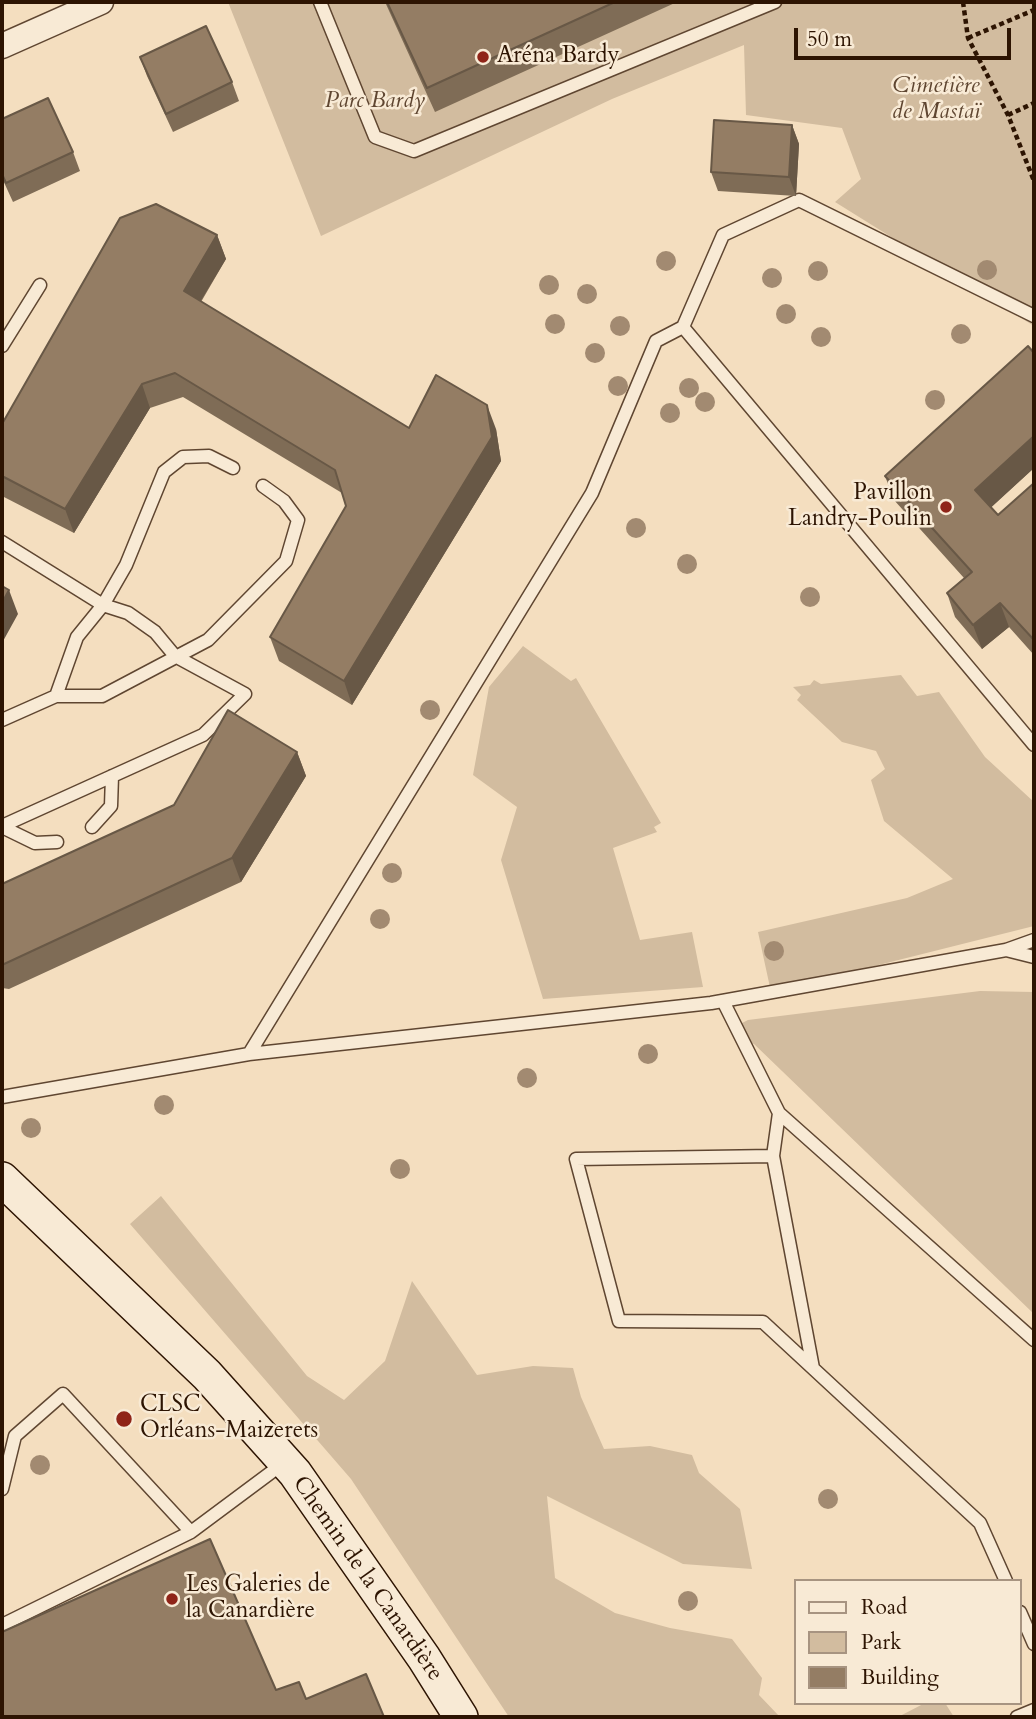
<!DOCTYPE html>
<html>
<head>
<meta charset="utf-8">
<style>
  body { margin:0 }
  #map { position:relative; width:1036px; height:1719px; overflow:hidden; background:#f4debf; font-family:Cardo,serif }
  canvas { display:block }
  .frame { position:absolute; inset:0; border:4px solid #2d1402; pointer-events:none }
  .legend { position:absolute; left:794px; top:1579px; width:228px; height:126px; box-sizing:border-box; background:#f8ead5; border:2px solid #a79481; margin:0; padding:9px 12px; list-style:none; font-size:21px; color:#2d1402 }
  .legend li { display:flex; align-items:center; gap:14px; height:35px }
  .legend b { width:35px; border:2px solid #a79481 }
  .scale { position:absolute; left:794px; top:28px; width:217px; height:32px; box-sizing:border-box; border:4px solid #2d1402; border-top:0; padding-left:9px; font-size:21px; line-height:24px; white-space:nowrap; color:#2d1402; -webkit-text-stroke:5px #f8ead5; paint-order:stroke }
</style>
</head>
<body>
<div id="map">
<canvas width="1036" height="1719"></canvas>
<div class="frame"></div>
<ul class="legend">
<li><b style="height:9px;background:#f8ead5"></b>Road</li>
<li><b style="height:19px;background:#d2bc9f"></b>Park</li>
<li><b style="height:19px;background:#947d64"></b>Building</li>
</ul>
<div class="scale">50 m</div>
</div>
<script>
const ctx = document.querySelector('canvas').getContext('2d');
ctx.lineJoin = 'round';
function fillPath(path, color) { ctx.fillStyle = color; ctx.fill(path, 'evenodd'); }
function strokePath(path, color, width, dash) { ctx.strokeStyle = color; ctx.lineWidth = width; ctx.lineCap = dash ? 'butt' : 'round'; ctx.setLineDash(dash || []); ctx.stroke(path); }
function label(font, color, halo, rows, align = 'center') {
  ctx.font = font + ' Cardo,serif'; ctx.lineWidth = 5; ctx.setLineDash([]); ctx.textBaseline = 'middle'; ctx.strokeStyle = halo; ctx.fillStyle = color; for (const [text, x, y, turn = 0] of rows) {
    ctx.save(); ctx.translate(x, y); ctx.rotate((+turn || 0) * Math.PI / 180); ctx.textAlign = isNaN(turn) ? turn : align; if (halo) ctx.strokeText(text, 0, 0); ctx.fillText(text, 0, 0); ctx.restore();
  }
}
fillPath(new Path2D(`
  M228,2h806v324l-199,-124 26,-23 -19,-51 -96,-13 -2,-70 -132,54 -291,137z
  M523,646l48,35 5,-3 85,145 -7,4 3,5 -44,16 27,92 52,-8 11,55 -160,12 -42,-139 16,-53 -44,-32 16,-88z
  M901,675l16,21 22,-4 46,65 49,45v124l-263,66 -13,-60 149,-34 46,-19 -69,-58 -13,-41 14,-11 -9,-18 -34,-9 -45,-42 4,-5 -8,-8 17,-2 4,-5 7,4z
  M980,991l54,1v322l-280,-270 -13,-4 1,-17 6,-3z
  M161,1196l146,180 37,24 41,-39 27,-80 65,94 56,-9 40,2 8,29 23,52 46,-3 42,9 7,18 41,36 12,60 -69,-5 -136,-68 8,82 60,35 55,15 62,11 30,39 -3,17 21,22h-271l-158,-238 -221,-255z
  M925,1703h20l9,14h-56z`), '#d2bc9f');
const lane = new Path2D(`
  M320,2l55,135 39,14 361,-149
  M683,327l351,418
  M2,346l38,-61
  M233,468l-24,-12 -26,1 -19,15 -38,93 -23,40 -26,32 -21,59h46l106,-56 78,-79 12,-41 -14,-19 -21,-15
  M2,542l101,63 25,8 27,19 20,24 70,38 -42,41 -201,91
  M2,720l54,-24
  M2,827l33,16 22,-1
  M92,827l19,-21 1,-30
  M1006,950l28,7
  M723,1001l56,112
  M249,1054l343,-561 64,-152 27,-14 40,-92 76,-35 235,116
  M2,1097l247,-43 462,-51 295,-53 28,-10
  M773,1156l40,212
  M2,1489l13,-53 48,-42 128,138 94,-70
  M1006,1581l-26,-58 -217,-201 -144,-1 -43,-162 197,-3 6,-43 255,227
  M1020,1612l14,32
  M2,1625l189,-93
  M1017,1717l17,-7`);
const street = new Path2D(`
  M2,46l99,-44`);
const secondary = new Path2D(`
  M2,1179l205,196 88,98 129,185 37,59`);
strokePath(lane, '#5f4631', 15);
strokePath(street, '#5f4631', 27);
strokePath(secondary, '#2d1402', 36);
strokePath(new Path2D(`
  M963,2l5,36 40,77 26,66
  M968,38l66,-28
  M1008,115l26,-12`), '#2d1402', 4.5, [5, 3.5]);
strokePath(lane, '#f8ead5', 12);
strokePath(street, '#f8ead5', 24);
strokePath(secondary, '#f8ead5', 33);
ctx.fillStyle = '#a28a71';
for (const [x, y] of [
  [666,261],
  [987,270],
  [818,271],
  [772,278],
  [549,285],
  [587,294],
  [786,314],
  [555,324],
  [620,326],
  [961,334],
  [821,337],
  [595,353],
  [618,386],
  [689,388],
  [935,400],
  [705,402],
  [670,413],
  [636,528],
  [687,564],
  [810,597],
  [430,710],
  [392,873],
  [380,919],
  [774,951],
  [648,1054],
  [527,1078],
  [164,1105],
  [31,1128],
  [400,1169],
  [40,1465],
  [828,1499],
  [688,1601]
]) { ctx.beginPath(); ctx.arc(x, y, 10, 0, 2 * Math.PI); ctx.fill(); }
fillPath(new Path2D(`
  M385,2h292l-242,110z
  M140,57l92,25 7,19 -66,31 -26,-56z
  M2,119l71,33 7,19 -67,31 -11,-24z
  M792,125l7,19 -3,52 -78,-5 -7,-19z
  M217,235l9,24 -25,43 208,126 87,1 5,32 -149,244 -73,-44 -9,-24 76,-131 -4,-13 -159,-96 -33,11 -76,125 -72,-37v-72z
  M1034,468l-43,39 7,8 36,-32v172l-25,-28 -27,22 -27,-32 -8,-24 17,-15 -70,-78 -9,-24z
  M297,752l9,24 -65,106 -232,107 -7,-1v-104z`), '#7f6c56');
fillPath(new Path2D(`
  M792,125l7,19 -3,52 -7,-19z
  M217,235l9,24 -34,56 -8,-24z
  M142,384l8,24 -76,125 -9,-24z
  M487,405l9,24 5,32 -149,244 -8,-24z
  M1034,436v32l-50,46 -9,-24z
  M9,590l9,24 -16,29v-40z
  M1000,603l9,24 -27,22 -9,-24z
  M297,752l9,24 -65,106 -9,-24z`), '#685846');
const building = new Path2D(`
  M387,2h228l-188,86z
  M206,26l26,56 -66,32 -26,-57z
  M48,98l25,54 -67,31 -4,-9v-55z
  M714,120l78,5 -3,52 -78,-5z
  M156,204l61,31 -33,56 225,137 27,-53 51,30 5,32 -148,244 -74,-44 76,-131 -11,-36 -160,-97 -33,11 -77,125 -63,-33v-52l118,-206z
  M1028,346l6,7v83l-59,54 23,25 36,-32v157l-34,-37 -27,22 -26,-32 25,-21 -87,-96z
  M2,586l7,4 -7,13z
  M228,710l69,42 -65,106 -230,107v-81l172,-79z
  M210,1539l66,151 23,-8 7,17 60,-25 18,43h-382v-85z`);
fillPath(building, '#947d64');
strokePath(building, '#685846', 2);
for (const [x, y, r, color] of [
  [483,57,7,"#8f2418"],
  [946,507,7,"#8f2418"],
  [124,1419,9,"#8f2418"],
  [172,1599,7,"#8f2418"]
]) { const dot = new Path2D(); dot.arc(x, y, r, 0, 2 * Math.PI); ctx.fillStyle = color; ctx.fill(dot); strokePath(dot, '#f8ead5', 2.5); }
label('23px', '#2d1402', '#f8ead5', [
  ["Aréna Bardy",497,57],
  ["Pavillon",932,494,"right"],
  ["Landry-Poulin",932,520,"right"],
  ["CLSC",140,1406],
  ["Orléans-Maizerets",140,1432],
  ["Les Galeries de",186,1586],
  ["la Canardière",186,1612]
], 'left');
label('italic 23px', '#5f4631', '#f8ead5', [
  ["Cimetière",936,87],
  ["de Mastaï",936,113],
  ["Parc Bardy",375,102]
]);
label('23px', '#2d1402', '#f8ead5', [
  ["Chemin de la Canardière",367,1579,55]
]);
</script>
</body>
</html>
